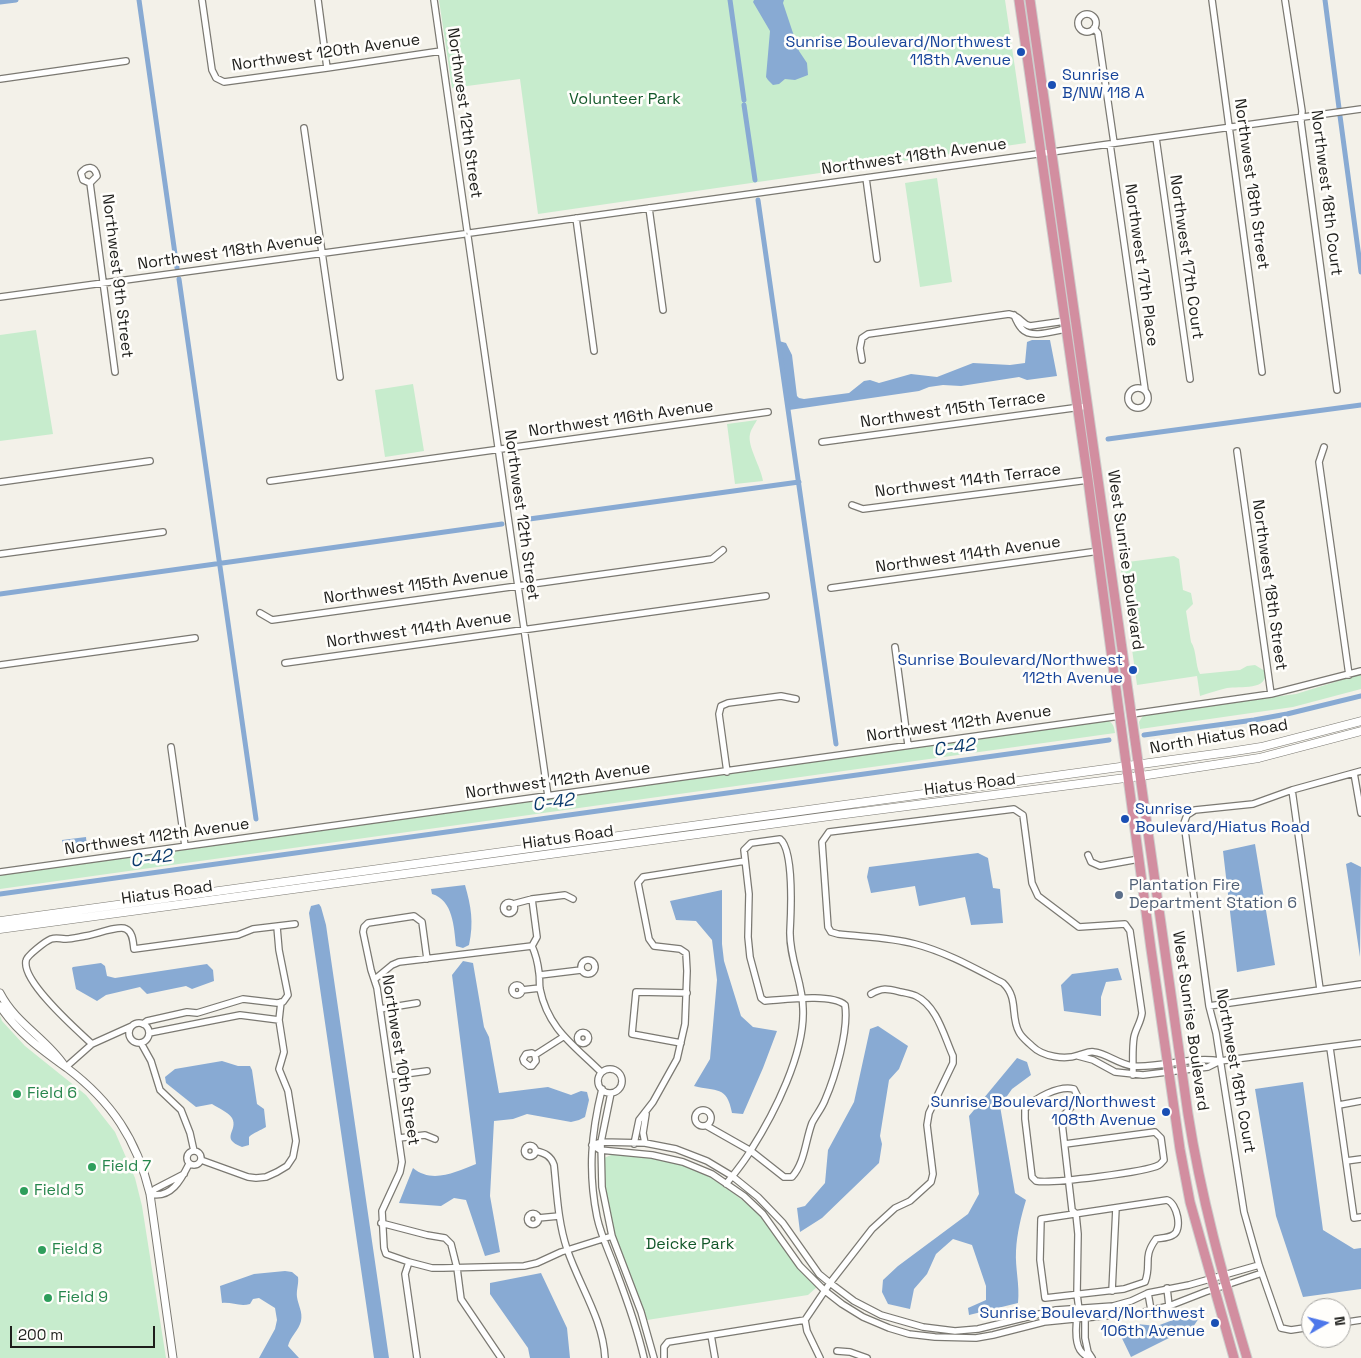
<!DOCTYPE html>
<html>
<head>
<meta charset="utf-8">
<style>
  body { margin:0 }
  #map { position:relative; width:1361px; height:1358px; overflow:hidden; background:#f3f1e9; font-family:"Space Grotesk",sans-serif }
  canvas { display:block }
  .north { position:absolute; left:1301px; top:1298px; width:50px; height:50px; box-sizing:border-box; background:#fffefb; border:1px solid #a5a4a1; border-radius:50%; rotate:82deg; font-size:14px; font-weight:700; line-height:20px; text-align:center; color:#1e1e1b }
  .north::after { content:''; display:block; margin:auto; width:18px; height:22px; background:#4d77ea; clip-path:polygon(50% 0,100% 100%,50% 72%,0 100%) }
  .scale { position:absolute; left:10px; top:1326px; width:145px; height:22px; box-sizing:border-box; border:2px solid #1e1e1b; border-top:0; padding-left:6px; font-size:15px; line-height:18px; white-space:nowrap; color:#1e1e1b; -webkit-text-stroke:4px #fffefb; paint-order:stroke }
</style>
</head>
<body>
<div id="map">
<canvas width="1361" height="1358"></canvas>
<div class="north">N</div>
<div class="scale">200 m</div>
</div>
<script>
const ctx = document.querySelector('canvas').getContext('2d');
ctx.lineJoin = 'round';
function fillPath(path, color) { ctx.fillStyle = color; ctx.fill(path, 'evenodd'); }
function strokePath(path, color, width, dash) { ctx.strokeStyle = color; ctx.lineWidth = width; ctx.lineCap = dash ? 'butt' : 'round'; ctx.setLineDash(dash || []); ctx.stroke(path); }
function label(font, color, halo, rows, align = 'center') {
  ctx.font = font + ' "Space Grotesk",sans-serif'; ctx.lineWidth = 5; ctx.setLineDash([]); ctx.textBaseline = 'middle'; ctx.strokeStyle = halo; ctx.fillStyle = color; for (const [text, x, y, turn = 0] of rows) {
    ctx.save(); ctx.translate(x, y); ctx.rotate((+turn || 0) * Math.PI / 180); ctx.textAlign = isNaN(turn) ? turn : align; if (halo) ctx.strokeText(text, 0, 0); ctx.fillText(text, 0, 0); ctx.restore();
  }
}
fillPath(new Path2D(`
  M439,0h566l21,143 -488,71 -18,-135 -68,9z
  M937,178l15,104 -32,5 -15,-104z
  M36,330l17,104 -53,7v-106z
  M413,384l11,67 -39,6 -10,-67z
  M757,420c-2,4 -6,9 -7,14 -3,12 11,33 13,47l-28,3 -8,-60z
  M1174,556l5,3 4,31 8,3 2,11 -7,7 5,31c6,9 4,23 9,32l40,-4 7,-4 8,-1 10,6c4,20 -25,15 -38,17 -9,2 -18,5 -27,8l-3,-20 -60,9 -17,-122z
  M1361,674v15l-68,18 -153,22 -1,-7 5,-8 152,-20z
  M1106,720c7,2 8,6 9,13l-1115,156v-14z
  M0,1016l2,5 23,25 61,49 29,37 20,46 7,28 24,152h-166z
  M611,1155c15,0 49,2 64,6 32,10 71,39 94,64 17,19 27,47 48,62l-9,8 -161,25c-9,-28 -22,-55 -31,-83 -8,-26 -12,-52 -12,-79z`), '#c7eccd');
fillPath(new Path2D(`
  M754,0h30l-1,3 16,48 8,12 1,12 -13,5 -10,-1 -6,5 -6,1 -5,-5 -2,-3 4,-46 -17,-29z
  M1032,340h18l7,36 -30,4 -8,-3 -58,9 -18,-1 -14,2 -10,4 -130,19 -10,-69 7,2 6,12 5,41 2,2 5,1 45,-6 15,-12 6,-1 9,3 32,-9 26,3 36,-14 37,2 15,-2 2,-21z
  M86,837l1,11 -23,3 -2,-11z
  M1255,844l20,121 -38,7 -14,-121z
  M978,853l10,5 5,30 7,1 3,34 -32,2 -6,-28 -46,9 -4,-20 -44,7 -4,-16 2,-10z
  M1351,862l10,5 -1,90 -14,-93z
  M465,885c6,21 9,37 4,60l-6,3 -7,-2c-2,-19 -3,-46 -24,-52l-1,-5z
  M722,890v54l2,17 17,55 12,11 24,4 -14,37 -20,46 -11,-1c-5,-28 -16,-21 -38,-27l16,-27 7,-79 -5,-40 -16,-19 -20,-1 -6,-19z
  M319,904l2,3 5,18 63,433h-15l-65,-445 2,-7z
  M463,961l10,2 11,64 5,10 10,56 49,-6 23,8 10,-4 6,1 2,8 -4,17 -6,3 -8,2 -44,-8 -14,5 -19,2 -4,75 10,56 -15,4 -19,-56 -12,-2 -13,8 -42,-3 14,-35c19,16 43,4 63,-4l-24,-189z
  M101,963l4,3 2,10 8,2 92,-14 6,6 1,11 -22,8 -6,-3 -39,8 -7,-7 -34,8 -9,6 -21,-12 -4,-21 1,-1z
  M1118,968l4,12 -16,2 -5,15v19l-37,-5 -3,-26 11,-11z
  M878,1026l30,20 -9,23 -10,11 -9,56 2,8 -3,19 -57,55 -22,14 -3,-24 8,-2 20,-23 3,-33 26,-48 16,-73z
  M1017,1058l10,4 4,13 -19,14 -12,17 15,87 11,7c-5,17 -9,33 -10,51 -1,17 4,34 2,52l-49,12 -1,-7 18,-8v-14l-14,-41 -19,-6 -17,15 -9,20 -13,15 -4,20 -22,-5 -6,-12 1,-12 15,-14 70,-52 11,-20 -10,-78z
  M222,1061l16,5h12l2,4 5,34 7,5 2,18c-6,4 -12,5 -17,10v8l-7,2c-23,-9 -3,-16 -10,-29 -4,-6 -14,-10 -20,-14l-16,3 -30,-24 -1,-6 10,-8z
  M1303,1082l20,148 31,19 7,-1v41l-58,8 -27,-81 -21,-127z
  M285,1271l7,1 6,5c1,7 -2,13 -1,20 1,8 6,15 4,24 -2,9 -11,16 -13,25l11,12h-40l16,-29 2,-9 -2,-12 -16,-10 -6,1 -3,5c-10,3 -18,-2 -28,-1l-2,-17 34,-12z
  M541,1273l26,55 3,30h-40l-2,-10 -38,-54v-11z
  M1194,1312l7,3 -8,12 -11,1 -5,6 -46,23 -14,-29 20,-4 20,2z`), '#88aad3');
strokePath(new Path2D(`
  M139,0l38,268
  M730,0l14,100
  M1325,0l14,108
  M0,2l16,-2
  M744,105l11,75
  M1340,116l21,156
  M758,200l78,544
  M179,279l77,540
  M1108,439l253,-34
  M522,520l277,-38
  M0,594l502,-70
  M1144,735l110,-15 33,-6 74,-18
  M0,894l1109,-154`), '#88aad3', 5);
const minor = new Path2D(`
  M202,0l10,70 4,8 8,4 103,-14 114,-17
  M318,0l9,68
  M434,0l33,230
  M1212,0l50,372
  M1285,0l17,111 -1,11 36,268
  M1078 23a9 9 0 1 1 18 0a9 9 0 1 1-18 0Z
  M1094,28l4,5 16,110
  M0,79l126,-18
  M304,128l36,249
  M1156,138l34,241
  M1110,144l35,246
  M866,178l11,81
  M90,183l-7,-3 -2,-7c6,-8 14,-7 16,3l-7,7 25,189
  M649,208l14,102
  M576,218l18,133
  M470,233l891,-124
  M468,237l80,559
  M0,297l464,-63
  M1014,315c2,5 4,10 8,14 9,10 32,2 44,0
  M862,360l-2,-12 2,-10 6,-4 141,-20c12,2 12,10 21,12l35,-5
  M1128 398a10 10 0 1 1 20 0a10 10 0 1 1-20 0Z
  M822,442l266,-36
  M1324,447l-5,15 30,213
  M1237,451l34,243
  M270,481l498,-69
  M0,482l150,-21
  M852,505l11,4 225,-29
  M0,554l163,-22
  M831,588l268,-37
  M260,613l12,7 426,-59 14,-2 11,-9
  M895,647l13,98
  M285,663l481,-67
  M0,665l195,-27
  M1132,714l139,-20 90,-23
  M171,747l14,99
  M727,772l-8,-58 2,-8 7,-3 53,-7 15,3
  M1354,773l7,40
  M1292,790l28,199
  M1088,855l3,7 9,4 39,-7
  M0,872l1120,-156
  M532,899l5,38 -5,9c4,9 6,18 7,27 1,5 0,11 1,16 8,40 34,56 61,83
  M503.5 908a5.5 5.5 0 1 1 11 0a5.5 5.5 0 1 1-11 0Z
  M513,904l19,-5 33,-4 8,4
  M581 967a7 7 0 1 1 14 0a7 7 0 1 1-14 0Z
  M540,975l41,-5
  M375,979l17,-14 7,-3 133,-16
  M512 990a5 5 0 1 1 10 0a5 5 0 1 1-10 0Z
  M522,990l18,-2
  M1209,1006l152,-22
  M380,1009l37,-6
  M129 1033a10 10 0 1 1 20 0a10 10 0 1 1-20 0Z
  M143,1024l4,-3 40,-9 10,1 46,-14 34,4 6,-1 5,-7 -9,-45 -2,-23
  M577.5 1038a5.5 5.5 0 1 1 11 0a5.5 5.5 0 1 1-11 0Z
  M149,1033l91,-18 39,5
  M141,1043l10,18 9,29 21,20 9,23 4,18
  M681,1043l-49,-9 4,-42 51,1
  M92,1044c-15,-14 -70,-62 -66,-83 0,-5 20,-20 25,-22 6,-2 9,0 15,0 6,0 13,-2 19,-3 9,-1 34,-11 41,-7 7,3 7,13 8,20l104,-14 15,-6 42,-5
  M1330,1048l24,170 7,-1
  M535,1055l1,6 -4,5h-3l-5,-4 -1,-3 3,-5 6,-1 3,2 28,-18
  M1078,1056l15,4 22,12 28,3 65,-8 12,-6
  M66,1067l26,-23 40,-18
  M598 1081a12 12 0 1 1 24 0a12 12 0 1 1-24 0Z
  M1133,1075c0,-12 -1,-26 1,-38 2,-9 7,-15 8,-24l-12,-82 -5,-7 -46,3 -41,-31 -6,-13 -9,-68 -9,-6 -185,23 -7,10 6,85 3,5 7,2c25,3 52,3 77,10 31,8 59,24 88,39 16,15 7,33 16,49 3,6 9,10 13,14 11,11 33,14 47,9 5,-1 9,-4 15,-3 14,2 24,12 39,14 29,2 58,-10 87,-5l141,-18
  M390,1076l37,-5
  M602,1089c-11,45 -14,83 -5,128 4,19 13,37 19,54 11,29 21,57 28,87
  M611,1093l-10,49 1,45 10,49 29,76 13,46
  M1339,1105l22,-4
  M695 1118a8 8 0 1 1 16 0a8 8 0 1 1-16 0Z
  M707,1126l44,25 33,26h8c13,-15 13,-35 20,-54 4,-8 10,-15 13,-23 10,-23 24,-70 20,-95 -14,-12 -62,-5 -80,-4l-4,-3 -11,-41 -2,-20 1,-43 -5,-44 7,-7 29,-4c14,11 11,74 10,92 -1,27 13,52 13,78 2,44 -29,105 -52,141 -7,12 -16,23 -25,34
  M399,1138l26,-3 10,4
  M645,1143l-2,-10 3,-19
  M634,1144l5,-24 14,-18 24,-43 8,-35 2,-53 -1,-18 -6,-4 -26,-3 -5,-7 -11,-56 5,-6 102,-16
  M1065,1144l90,-12 6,6 3,22c-2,2 -3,4 -5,5 -12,7 -109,19 -123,16l-4,-4 -7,-58v-10c10,-11 34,-24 49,-20l3,6 -4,10 -9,10 -2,8 10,87 4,4 2,20 -1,60 2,16 6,8v20l3,14 4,6
  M592,1145l8,5 52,5 31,7 29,12 32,22 19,18 37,52 24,24 18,14 21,13 26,11 20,6 26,3 41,1 17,-3 51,-13 100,-10 25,-6 36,-14 57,-19
  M592,1145l9,-3 44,1 31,6 31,12 25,15 26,21 25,26 36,51 11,9 24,18 27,14 42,12 32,4 23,-2 78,-19 57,-4 18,-5 17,-8 41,-8 70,-20
  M524.5 1151a5.5 5.5 0 1 1 11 0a5.5 5.5 0 1 1-11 0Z
  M187 1158a7 7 0 1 1 14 0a7 7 0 1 1-14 0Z
  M536,1151c9,2 15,5 18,14 3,29 4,57 13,84 12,36 36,70 38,109
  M201,1160l47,17 8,1 10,-1 11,-5 10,-6 6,-9 3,-16 -8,-50 -9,-22 5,-17 -5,-32 2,-18
  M1346,1161l15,-2
  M150,1194c21,5 31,-14 39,-30
  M150,1194l5,-5 29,-15
  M1167,1200c10,3 16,30 6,35 -5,3 -12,3 -17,4 -14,19 -4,24 -11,43l-21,7 -79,9 -5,-38 1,-41z
  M527.5 1219a5.5 5.5 0 1 1 11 0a5.5 5.5 0 1 1-11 0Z
  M538,1218l21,-2
  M381,1223l46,12 18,3 6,6 6,24 4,31 40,59
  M409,1262l23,6h11l81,-2 13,-3 24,-11 51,-16
  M1167,1288l2,18
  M1112,1291l4,-83
  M1148,1293l3,17
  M1079,1310c-3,8 -5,31 1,40 2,3 6,6 9,8
  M1341,1323l20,-3
  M1311,1327l-20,3 -10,-2 -22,-63 -15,-53 -28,-179 -7,-27 -25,-183 3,-8 8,-5 58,-6 39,-14 69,-19
  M711,1335l4,23
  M837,1351l13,1 17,6
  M417,1358l-12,-84 4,-12 -23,-8 -2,-6 -2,-37 18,-39 2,-10 -25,-174 -6,-18 -8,-38 1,-5 4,-4 46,-7 8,6 5,37
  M664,1358v-11l4,-5 137,-22
  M820,1358l-13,-27 -2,-11 25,-37 42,-54 23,-21 15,-7 21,-19 2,-8 -6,-49 2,-12 24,-50v-7c-9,-20 -16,-50 -37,-60 -4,-2 -10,-3 -15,-4 -13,-3 -18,-5 -30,2`);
const tertiary = new Path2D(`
  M0,993c16,31 46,45 64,72
  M0,1006c17,26 42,44 67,62 45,34 70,72 83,126l23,164`);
const secondary = new Path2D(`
  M0,921l1229,-169 32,-5 100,-26
  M0,929l830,-113 311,-40 118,-18 102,-27`);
const trunk = new Path2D(`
  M1019,0l69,480 63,469 29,200 10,53 44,156
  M1030,0l158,1114c13,83 35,163 59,244`);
strokePath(minor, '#7b7972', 8);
strokePath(tertiary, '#7b7972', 9);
strokePath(secondary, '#7b7972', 9);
strokePath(trunk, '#cececd', 11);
strokePath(minor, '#fff', 5.5);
strokePath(tertiary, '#fff', 7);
strokePath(secondary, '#fff', 8);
strokePath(trunk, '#d28ea0', 9);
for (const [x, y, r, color] of [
  [1021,52,5,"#1a4fb4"],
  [1052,85,5,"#1a4fb4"],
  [1133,670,5,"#1a4fb4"],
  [1125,819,5,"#1a4fb4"],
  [1119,895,5,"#5c6f8a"],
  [17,1094,5,"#2e9e5b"],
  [1166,1112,5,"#1a4fb4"],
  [92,1167,5,"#2e9e5b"],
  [24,1191,5,"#2e9e5b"],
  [42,1250,5,"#2e9e5b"],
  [48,1298,5,"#2e9e5b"],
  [1215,1323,5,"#1a4fb4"]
]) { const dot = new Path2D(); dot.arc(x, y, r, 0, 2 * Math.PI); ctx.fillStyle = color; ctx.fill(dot); strokePath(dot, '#fffefb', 2); }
label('16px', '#164399', '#fffefb', [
  ["Sunrise Boulevard/Northwest",1011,43],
  ["118th Avenue",1011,61],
  ["Sunrise",1062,76,"left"],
  ["B/NW 118 A",1062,94,"left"],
  ["Sunrise Boulevard/Northwest",1123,661],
  ["112th Avenue",1123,679],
  ["Sunrise",1135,810,"left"],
  ["Boulevard/Hiatus Road",1135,828,"left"],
  ["Sunrise Boulevard/Northwest",1156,1103],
  ["108th Avenue",1156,1121],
  ["Sunrise Boulevard/Northwest",1205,1314],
  ["106th Avenue",1205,1332]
], 'right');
label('16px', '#1e1e1b', '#fffefb', [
  ["Northwest 120th Avenue",326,53,-8],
  ["Northwest 12th Street",464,113,82],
  ["Northwest 118th Avenue",914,157,-8],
  ["Northwest 18th Street",1251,184,82],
  ["Northwest 18th Court",1326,193,83],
  ["Northwest 118th Avenue",230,252,-8],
  ["Northwest 17th Court",1186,257,82],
  ["Northwest 17th Place",1141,265,82],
  ["Northwest 9th Street",117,276,83],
  ["Northwest 115th Terrace",953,410,-8],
  ["Northwest 116th Avenue",621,419,-8],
  ["Northwest 114th Terrace",968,481,-7],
  ["Northwest 12th Street",521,515,82],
  ["Northwest 114th Avenue",968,555,-8],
  ["West Sunrise Boulevard",1125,560,82],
  ["Northwest 18th Street",1269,585,82],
  ["Northwest 115th Avenue",416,586,-8],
  ["Northwest 114th Avenue",419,630,-8],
  ["Northwest 112th Avenue",959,724,-8],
  ["North Hiatus Road",1219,737,-10],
  ["Northwest 112th Avenue",558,781,-8],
  ["Hiatus Road",970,785,-7],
  ["Northwest 112th Avenue",157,837,-8],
  ["Hiatus Road",568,838,-8],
  ["Hiatus Road",167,893,-8],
  ["West Sunrise Boulevard",1190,1021,82],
  ["Northwest 10th Street",400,1060,81],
  ["Northwest 18th Court",1235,1071,80]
]);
label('16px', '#125729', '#fffefb', [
  ["Volunteer Park",625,100],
  ["Deicke Park",690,1245]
]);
label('16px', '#4e5e75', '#fffefb', [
  ["Plantation Fire",1129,886],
  ["Department Station 6",1129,904]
], 'left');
label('16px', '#27864d', '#fffefb', [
  ["Field 6",27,1094],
  ["Field 7",102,1167],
  ["Field 5",34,1191],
  ["Field 8",52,1250],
  ["Field 9",58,1298]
], 'left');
label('italic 18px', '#08396c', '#fffefb', [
  ["C-42",954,748,-8],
  ["C-42",553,803,-8],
  ["C-42",151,859,-8]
]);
</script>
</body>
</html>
